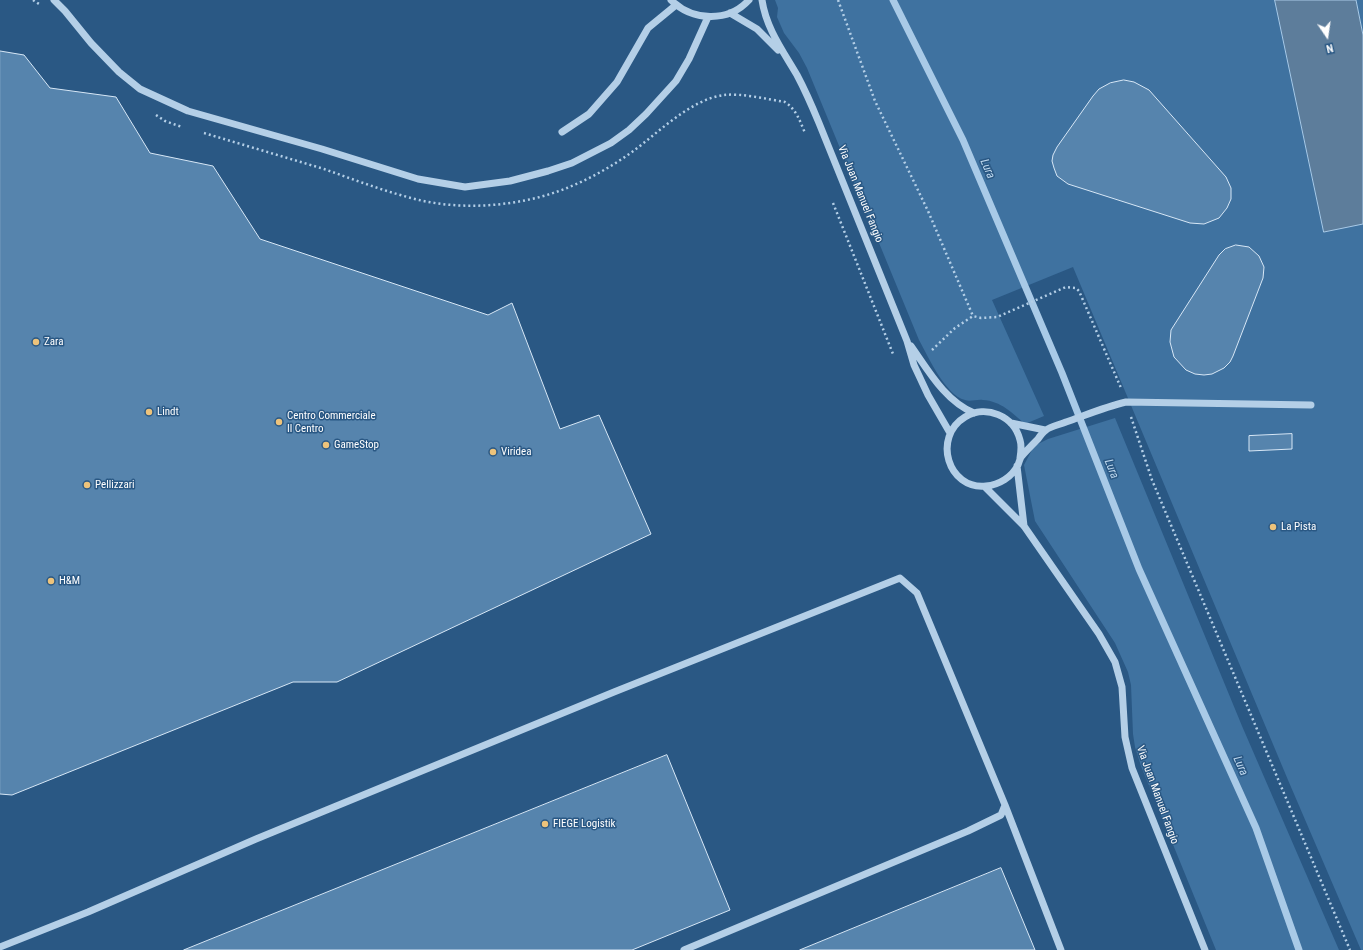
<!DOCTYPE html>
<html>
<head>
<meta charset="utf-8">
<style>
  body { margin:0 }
  #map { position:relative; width:1363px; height:950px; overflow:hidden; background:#2a5884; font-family:"Roboto Condensed",sans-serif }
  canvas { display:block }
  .north { position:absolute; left:1307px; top:16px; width:40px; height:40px; -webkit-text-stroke:3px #2a5884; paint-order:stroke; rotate:167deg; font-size:11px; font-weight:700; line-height:16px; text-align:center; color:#fff }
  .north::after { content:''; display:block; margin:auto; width:14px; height:18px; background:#fff; clip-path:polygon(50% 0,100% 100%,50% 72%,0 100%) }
</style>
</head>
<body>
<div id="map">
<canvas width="1363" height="950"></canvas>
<div class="north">N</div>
</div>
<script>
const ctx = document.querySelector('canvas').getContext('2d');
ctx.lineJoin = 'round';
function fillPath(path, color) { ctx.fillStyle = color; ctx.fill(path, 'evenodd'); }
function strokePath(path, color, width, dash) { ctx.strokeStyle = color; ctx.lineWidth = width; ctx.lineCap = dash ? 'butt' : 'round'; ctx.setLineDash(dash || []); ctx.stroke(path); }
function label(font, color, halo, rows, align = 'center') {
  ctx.font = font + ' "Roboto Condensed",sans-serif'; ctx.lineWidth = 3; ctx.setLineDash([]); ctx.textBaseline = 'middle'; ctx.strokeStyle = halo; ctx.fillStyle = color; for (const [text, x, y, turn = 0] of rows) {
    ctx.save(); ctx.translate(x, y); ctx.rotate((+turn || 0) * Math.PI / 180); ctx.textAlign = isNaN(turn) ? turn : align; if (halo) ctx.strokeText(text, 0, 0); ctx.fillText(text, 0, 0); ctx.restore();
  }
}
fillPath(new Path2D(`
  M775,0h588v950h-2l-73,-170 -215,-513 -81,33 52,116 -19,8c-13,-11 -24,-23 -42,-24 -6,-1 -13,2 -18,0 -20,-5 -37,-44 -46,-60l-112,-272 -8,-15 -15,-20 -7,-16 1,-9z
  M1115,418l127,308 97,224h-123l-75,-184 -6,-19 -2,-13 -2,-49 -3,-13 -13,-29 -80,-122 -11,-56 10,-19 14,-7z`), '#3f72a0');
const water = new Path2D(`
  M1275,0h81l7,35v189l-39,8z`);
fillPath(water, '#5d7d9b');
strokePath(water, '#a9cae7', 1);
strokePath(new Path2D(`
  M893,0l70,140 99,233 77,196 117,259 43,122`), '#a9cae7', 7);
const building = new Path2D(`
  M0,51l24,4 26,33 66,9 34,56 63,13 47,73 228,76 24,-12 48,126 39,-14 52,119 -314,148h-44l-281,113 -12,-1z
  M1124,80l10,2 15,8 77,87 5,11v11l-4,9 -8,10 -15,6 -14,-1 -122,-39 -11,-8 -3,-8 -2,-7 1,-6 4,-8 36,-51 6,-7 11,-6z
  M1236,245l13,2 10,9 5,11 -1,11 -30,78 -3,6 -6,6 -12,6 -8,1 -9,-1 -9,-4 -12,-13 -4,-15 1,-12 48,-75 6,-6z
  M1292,434v15l-43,2v-15z
  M667,755l63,155 -98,40h-448z
  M1001,868l34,82h-235z`);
fillPath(building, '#5684ad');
strokePath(building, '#d7e7f6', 1);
strokePath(new Path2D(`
  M33,0l6,4
  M838,0l37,101 53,110 45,105
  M156,115l9,6 17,6
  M204,133c40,12 80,24 120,36 31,11 62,23 95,31 39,9 82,7 121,-3 33,-9 64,-25 92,-45 26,-19 59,-53 92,-57 18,-2 42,4 61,7 11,7 15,19 20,31
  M833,203l60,151
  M932,350l23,-22 18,-12 8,2 16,-1 69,-30 10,1 3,3 42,97
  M1131,417l21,63 198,470`), '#b4cfe7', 2.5, [2, 3]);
strokePath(new Path2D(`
  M54,0l11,11 26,32 28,29 21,17 48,22 134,38 96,30 47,8 45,-6 38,-10 24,-8 39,-20 18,-13 17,-16 30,-33 13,-22 19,-42
  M671,0c21,21 57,23 78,0
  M762,0c4,28 21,51 35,75 8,15 15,31 22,48l88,218 7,24 14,30 22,38
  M730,13l27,16 21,21
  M562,132l27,-18 28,-32 31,-54 28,-23
  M911,346c17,24 34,55 63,67
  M1011,423l34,7
  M1020,458c1,-6 2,-12 0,-18 -6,-24 -34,-36 -55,-23 -33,20 -17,73 21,69 13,-1 26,-9 32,-21 1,-3 2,-6 3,-8 5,-6 11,-12 17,-18 2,-3 5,-7 8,-9 5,-4 13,-5 20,-8 20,-7 39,-15 60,-20l185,3
  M1017,466l7,60
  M985,487l39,39 75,108 16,28 7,25 3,50 7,31 73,182
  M1005,805l56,145
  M0,947l88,-35 168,-73 358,-147 286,-114 17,15 88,212 -4,10 -33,16 -284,119`), '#b4cfe7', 7);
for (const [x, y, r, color] of [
  [36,342,4,"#edc37b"],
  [149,412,4,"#edc37b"],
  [279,422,4,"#edc37b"],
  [326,445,4,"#edc37b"],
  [493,452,4,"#edc37b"],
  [87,485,4,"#edc37b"],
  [1273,527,4,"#edc37b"],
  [51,581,4,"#edc37b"],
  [545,824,4,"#edc37b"]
]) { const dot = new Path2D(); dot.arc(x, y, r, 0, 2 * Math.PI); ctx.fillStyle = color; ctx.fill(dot); strokePath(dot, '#2a5884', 1.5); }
label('11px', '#fff', '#2a5884', [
  ["Via Juan Manuel Fangio",860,194,68],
  ["Via Juan Manuel Fangio",1157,795,70]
]);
label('11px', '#fff', '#2a5884', [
  ["Zara",44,342],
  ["Lindt",157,412],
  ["Centro Commerciale",287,416],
  ["Il Centro",287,429],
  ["GameStop",334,445],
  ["Viridea",501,452],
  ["Pellizzari",95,485],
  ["La Pista",1281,527],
  ["H&M",59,581],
  ["FIEGE Logistik",553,824]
], 'left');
label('italic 12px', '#bfd8ee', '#2a5884', [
  ["Lura",987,169,67],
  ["Lura",1111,469,68],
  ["Lura",1240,766,66]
]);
</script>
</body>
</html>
